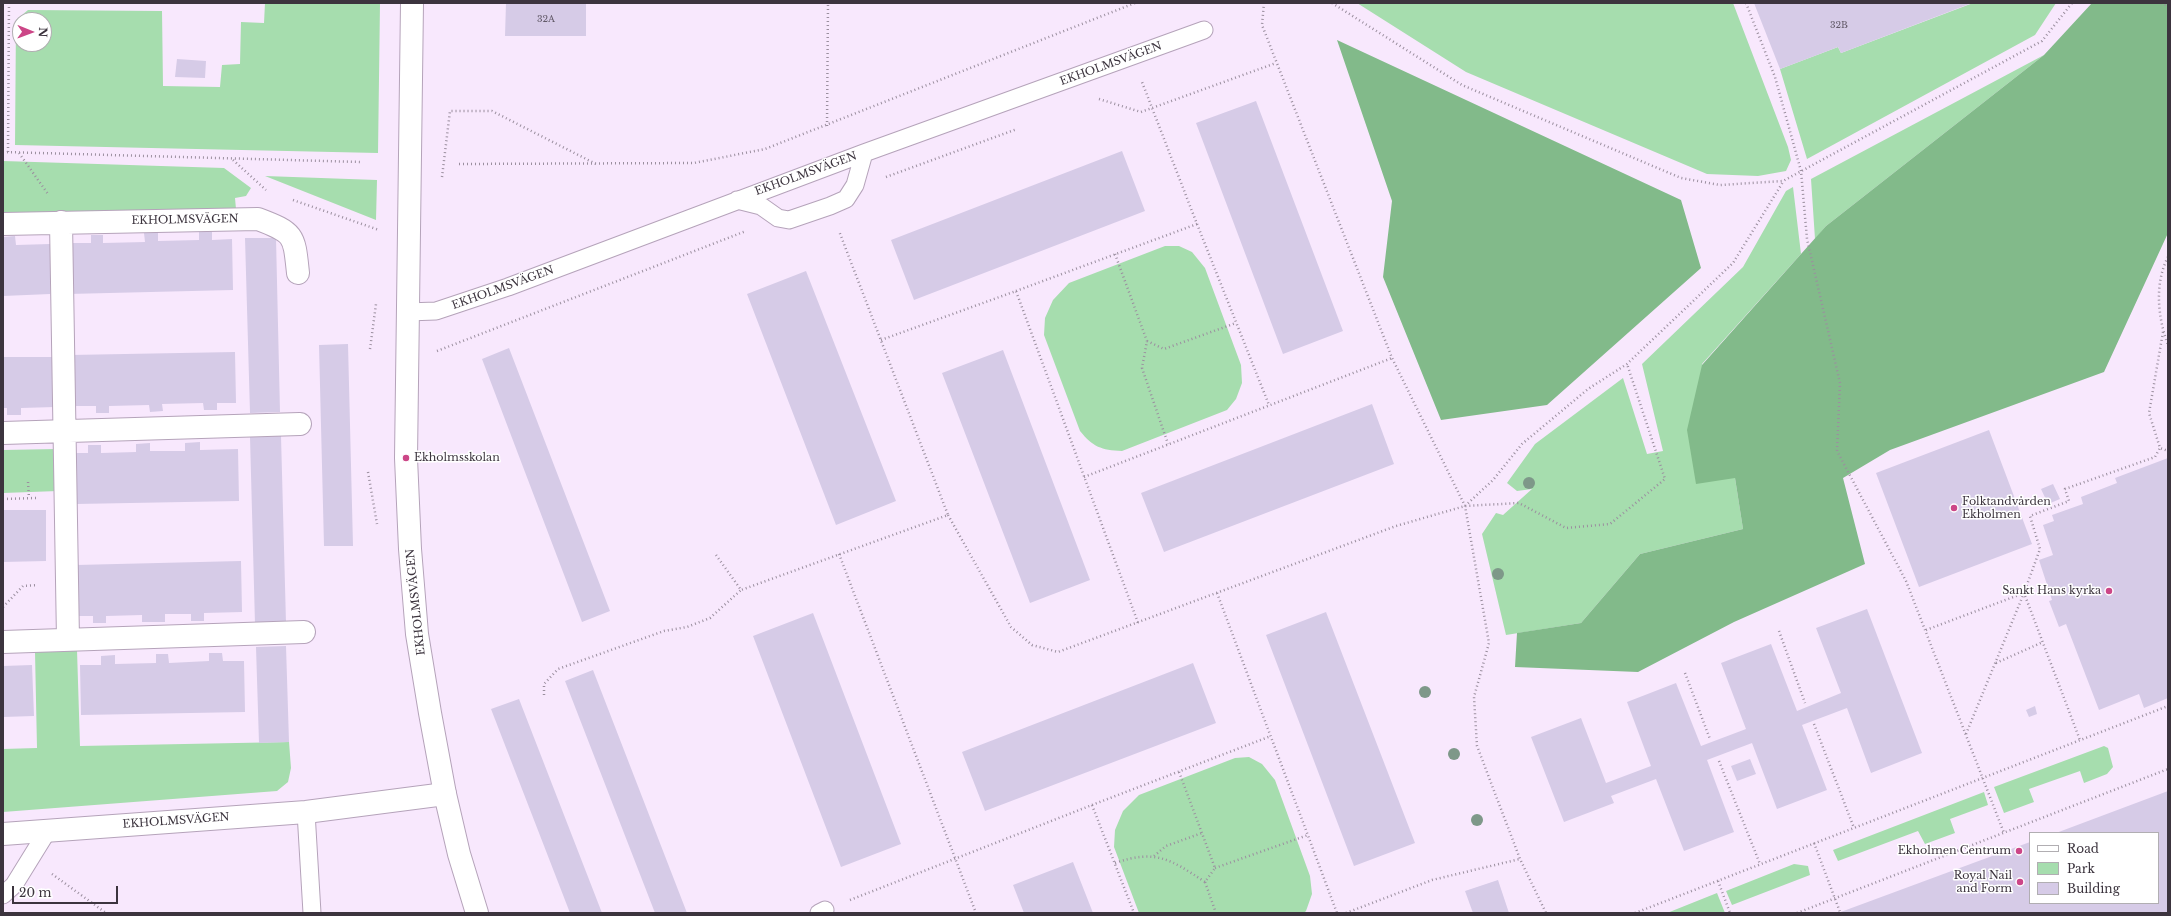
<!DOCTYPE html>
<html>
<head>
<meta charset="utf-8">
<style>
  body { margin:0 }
  #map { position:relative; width:2171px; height:916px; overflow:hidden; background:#f8e8fd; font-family:"Libre Baskerville",serif }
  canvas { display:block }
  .frame { position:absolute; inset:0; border:4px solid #3c343e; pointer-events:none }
  .legend { position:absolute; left:2029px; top:832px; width:130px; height:72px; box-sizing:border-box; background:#fff; border:1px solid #b1aeb2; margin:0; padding:5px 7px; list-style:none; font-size:12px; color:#3c343e }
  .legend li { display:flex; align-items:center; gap:8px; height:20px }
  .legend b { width:20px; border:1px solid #b1aeb2 }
  .north { position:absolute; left:12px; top:12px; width:40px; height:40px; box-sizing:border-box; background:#fff; border:1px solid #b1aeb2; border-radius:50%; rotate:91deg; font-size:11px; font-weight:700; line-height:16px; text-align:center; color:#3c343e }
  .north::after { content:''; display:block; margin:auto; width:14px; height:18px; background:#cc4687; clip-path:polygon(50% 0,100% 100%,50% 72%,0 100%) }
  .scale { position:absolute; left:12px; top:886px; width:106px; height:18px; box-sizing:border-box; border:2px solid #3c343e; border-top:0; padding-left:5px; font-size:12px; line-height:14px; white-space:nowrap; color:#3c343e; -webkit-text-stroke:3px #fff; paint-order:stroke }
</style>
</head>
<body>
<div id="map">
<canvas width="2171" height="916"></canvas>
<div class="frame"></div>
<ul class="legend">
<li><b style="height:5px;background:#fff"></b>Road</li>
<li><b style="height:11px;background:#a6ddae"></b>Park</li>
<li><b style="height:11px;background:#d6cbe7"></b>Building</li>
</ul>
<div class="north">N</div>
<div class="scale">20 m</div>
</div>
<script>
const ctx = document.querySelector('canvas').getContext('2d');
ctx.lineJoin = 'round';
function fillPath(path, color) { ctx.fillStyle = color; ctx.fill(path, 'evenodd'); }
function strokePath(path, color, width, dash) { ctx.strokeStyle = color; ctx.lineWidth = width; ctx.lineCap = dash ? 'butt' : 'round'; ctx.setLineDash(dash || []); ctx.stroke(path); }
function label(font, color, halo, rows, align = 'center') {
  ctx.font = font + ' "Libre Baskerville",serif'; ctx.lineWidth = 3; ctx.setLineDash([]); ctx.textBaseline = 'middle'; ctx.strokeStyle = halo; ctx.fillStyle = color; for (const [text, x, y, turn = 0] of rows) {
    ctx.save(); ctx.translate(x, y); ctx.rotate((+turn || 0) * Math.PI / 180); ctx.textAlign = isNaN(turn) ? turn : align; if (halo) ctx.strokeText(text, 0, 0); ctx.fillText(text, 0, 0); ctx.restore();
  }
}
fillPath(new Path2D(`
  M265,3h115l-2,150 -363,-8 1,-125 12,-10 134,1 1,75 57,1 2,-22 18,-1 1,-42 23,1zM20,20h24v24h-24z
  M1357,3h376l55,144 3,13 -5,11 -28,5 -51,-2 -241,-102z
  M1973,3h83l-21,32 -228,124 -27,-90 58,-22 3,6z
  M2044,55l-218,171 -11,13 -4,-60z
  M3,161l221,7 27,20 -5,8 -11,2 1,11 -233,6z
  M265,176l112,4 -1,40z
  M1793,187l8,67 -99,110 33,114 8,51 -103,25 -59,69 -75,12 -24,-101 14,-21 7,2 29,-26 -15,2 -10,-8 28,-39 88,-66 24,76 16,-3 -21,-87 101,-97 43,-76z
  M1165,246h14l13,6 13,16 36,97 1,18 -6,16 -9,11 -105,41c-21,-1 -29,-4 -42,-20l-36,-96 1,-17 8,-18 16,-17z
  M57,449l1,42 -55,2v-43z
  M77,650l3,96 209,-4 2,26 -3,14 -11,9 -274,21v-63l34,-1 -2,-96z
  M2104,746l4,2 5,19 -6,7 -23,9 -4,-12 -51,18 5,13 -30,11 -10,-26z
  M1249,757l13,7 13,16 35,96 2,18 -6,17 -2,2h-165l-25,-66 1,-17 8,-19 16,-16 96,-37z
  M1984,792l4,13 -38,14 5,14 -30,11 -7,-13 -80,30 -5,-11z
  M1794,864l14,2 2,9 -78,30 -6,-14z
  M1717,893l8,20h-58z`), '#a6ddae');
fillPath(new Path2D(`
  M2092,3h76v230l-64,139 -214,78 -47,28 22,86 -131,58 -96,50 -123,-5 2,-34 64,-10 59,-69 103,-25 -8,-51 -39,6 -9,-54 15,-65 124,-139 218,-171z
  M1337,40l344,160 20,68 -154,137 -106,15 -58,-143 9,-76z`), '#82ba8a');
fillPath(new Path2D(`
  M506,3h80v33h-81z
  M1754,3h218l-131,50 -3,-6 -58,22z
  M177,59l29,2 -1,17 -30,-1z
  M1256,101l87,230 -60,23 -87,-231z
  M1122,151l23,60 -231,89 -23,-60z
  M199,232h13v8l20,-1 1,51 -165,4 -1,-51h24v-8h12v8l42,-1 -1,-9h14v8l41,-1z
  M15,236l1,9 34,-1v50l-47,2v-59z
  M245,238h31l4,174 -30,1z
  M806,271l90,230 -60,24 -89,-231z
  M348,344l5,202h-29l-5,-201z
  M509,348l101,263 -28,11 -100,-263z
  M1003,350l87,230 -60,23 -88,-230z
  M235,352l1,51h-19v7h-13l-1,-7 -41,1 1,7 -13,1 -1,-7 -40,1v7h-13v-7h-24l-2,-51z
  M3,357h51l1,50 -34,1v7h-14v-7h-4z
  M1372,404l22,60 -230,88 -23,-59z
  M1989,430l43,114 -113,43 -43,-114z
  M281,436l5,187 -31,1 -5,-187z
  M200,442v8l38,-1 1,52 -163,3 -2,-51h14v-8h13v8l35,-1v-8l14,-1v8h35v-8z
  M2168,458v240l-24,10 -5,-14 -40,16 -33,-86 -7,3 -10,-26 3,-1 -13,-40 14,-5 -10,-30 11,-4 -2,-6 31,-11 -2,-7 36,-14 -2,-5z
  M2053,484l7,15 -12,5 -7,-15z
  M3,510h43v51l-43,1z
  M241,561l1,51 -38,1v8h-13v-7h-26v8h-23v-7l-36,1v7h-13v-7h-16l-1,-51z
  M1867,609l55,144 -51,20 -24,-65 -45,17 25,65 -50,19 -25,-66 -45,17 27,72 -50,19 -28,-72 -45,17 3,7 -50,19 -33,-85 50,-19 25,65 45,-17 -24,-64 49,-19 25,63 45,-17 -25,-66 50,-19 26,67 44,-18 -25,-65z
  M1326,612l89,231 -61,23 -88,-231z
  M813,613l88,231 -60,23 -88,-231z
  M286,646l3,96 -30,1 -3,-96z
  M209,653h13l1,8h21l1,51 -164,3 -1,-50h21v-9l14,-1v9l41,-1v-9h12l1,9 40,-2z
  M1193,663l23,60 -231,88 -23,-59z
  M32,665l2,51 -31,1v-51z
  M593,670l94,243h-32l-90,-232z
  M519,699l83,214h-32l-79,-204z
  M2035,706l2,8 -8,3 -3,-7z
  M1750,759l6,15 -19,7 -6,-15z
  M2168,791v122h-330l192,-71v61h128v-70h-102z
  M1073,862l20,51h-69l-11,-28z
  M1498,880l11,33h-36l-8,-22z`), '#d6cbe7');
const service = new Path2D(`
  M737,200l24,6 17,12 11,2 41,-14 16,-7 9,-14 9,-32
  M407,312l29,-1 72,-24 356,-134 340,-123
  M306,812l6,101
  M3,895l11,-10 34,-55
  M819,913l6,-3`);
const minor = new Path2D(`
  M61,222l7,418
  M3,224l255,-5c37,14 36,16 40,54
  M3,433l297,-9
  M3,642l301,-10
  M3,834l303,-22 139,-18`);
const tertiary = new Path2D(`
  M412,3l-6,455 4,91 7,85 13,79 15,81 14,60 18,59`);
strokePath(service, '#b5a3ba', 19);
strokePath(minor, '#b5a3ba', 24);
strokePath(tertiary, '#b5a3ba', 24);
strokePath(new Path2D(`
  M1264,3l-2,22 130,333 73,148 24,137 -15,54 3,49 43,113 26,54
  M1332,3l130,82 219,93 39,7 63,-4 259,-140 30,-38
  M1746,3l29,74 26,94 6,68 33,144 -3,68 69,130 98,252
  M2161,3l7,3
  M1099,99l42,13 135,-49
  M827,126l1,-123
  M3,152l358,10
  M8,152l1,-149
  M19,153l29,41
  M233,160l33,30
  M459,164l235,-1 71,-14 370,-146
  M442,177l8,-66h42l104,53
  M886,177l131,-48
  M293,200l86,30
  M1197,224l72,181
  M1115,254l32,87 -5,27 26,76
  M2168,257c-14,27 -10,61 0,88
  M1016,291l181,-67 -55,-142
  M2163,332l-14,81 11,35 8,3
  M881,340l135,-49 122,332
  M1147,341l17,8 72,-26
  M370,349l6,-45
  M437,351l309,-120
  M368,472l9,52
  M1084,477l308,-119
  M28,482l1,16
  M3,499l33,-1
  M1465,506l28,-26 29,-36 66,-55 39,-25 106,-101 50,-81
  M948,515l63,112 21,18 26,7 338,-126 69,-20 54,-3 47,25 44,-4 55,-45 -38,-115
  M839,554l137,359
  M716,555l25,35 207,-75 -109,-284
  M1217,593l120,320
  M3,607l20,-21 14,-1
  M1926,630l98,-37 56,147
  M1779,631l26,72
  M1996,663l47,-21
  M1685,673l25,66
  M544,695v-11l14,-15 106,-38 23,-4 23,-9 31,-28
  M1814,724l40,104
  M1966,734l58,-141 16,-44 -10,-33 39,-15 -4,-12 90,-32 5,-9
  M1719,761l41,103
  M1179,772l36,96 -10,14 11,31
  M1092,805l179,-69
  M1814,843l26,69
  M1154,856l12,-10 36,-13
  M1115,863c41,-14 55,-4 90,19
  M1215,868l93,-33
  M52,874l54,39
  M1718,881l12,32
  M850,900l242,-95 42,108
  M1346,913l86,-33 88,-21
  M1635,913l533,-207
  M1797,913l371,-144`), '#9b8f9f', 2.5, [1, 3]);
strokePath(service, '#fff', 17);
strokePath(minor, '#fff', 22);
strokePath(tertiary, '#fff', 22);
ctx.fillStyle = '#7e9889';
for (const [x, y] of [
  [1529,483],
  [1498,574],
  [1425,692],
  [1454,754],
  [1477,820]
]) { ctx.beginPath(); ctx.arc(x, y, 6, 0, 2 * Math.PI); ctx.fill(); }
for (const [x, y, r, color] of [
  [406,458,4,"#cc4687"],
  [1954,508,4,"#cc4687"],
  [2109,591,4,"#cc4687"],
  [2019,851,4,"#cc4687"],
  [2020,882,4,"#cc4687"]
]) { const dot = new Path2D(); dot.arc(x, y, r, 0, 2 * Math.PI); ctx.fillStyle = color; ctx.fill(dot); strokePath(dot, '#fff', 1.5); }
label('9px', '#625a68', null, [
  ["32A",546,19],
  ["32B",1839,25]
]);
label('11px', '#3c343e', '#fff', [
  ["EKHOLMSVÄGEN",1111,64,-20],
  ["EKHOLMSVÄGEN",806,174,-20],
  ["EKHOLMSVÄGEN",185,220,-1],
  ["EKHOLMSVÄGEN",503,288,-20],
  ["EKHOLMSVÄGEN",416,602,-96],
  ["EKHOLMSVÄGEN",176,821,-4]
]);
label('11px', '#3c343e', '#fff', [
  ["Ekholmsskolan",414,458,"left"],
  ["Folktandvården",1962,502,"left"],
  ["Ekholmen",1962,515,"left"],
  ["Sankt Hans kyrka",2101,591],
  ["Ekholmen Centrum",2011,851],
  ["Royal Nail",2012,876],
  ["and Form",2012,889]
], 'right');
</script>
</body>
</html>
